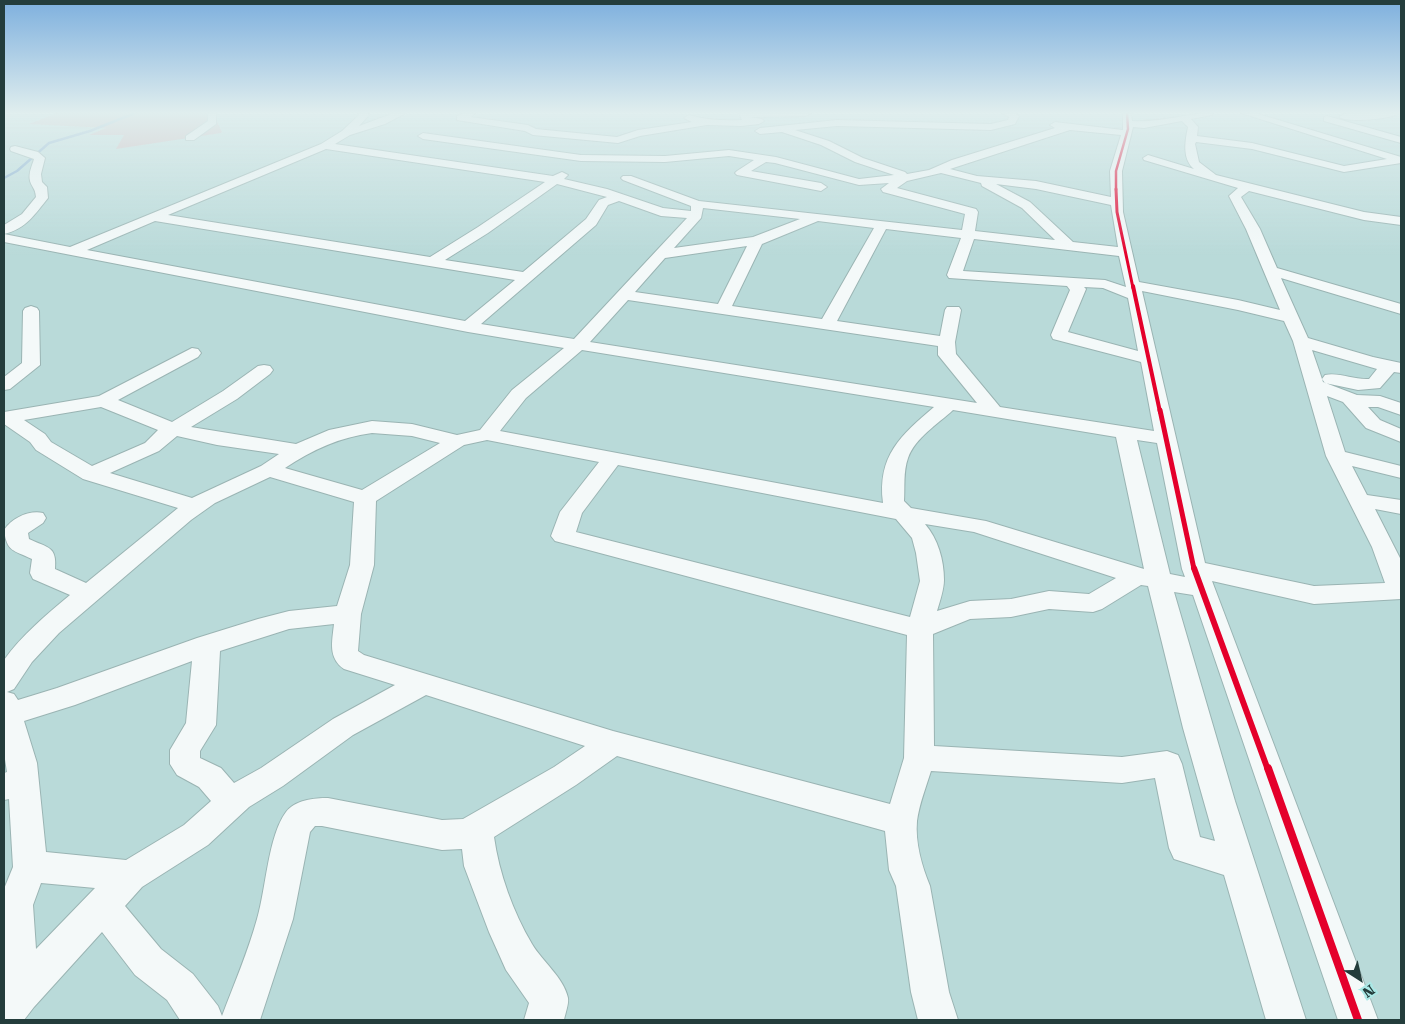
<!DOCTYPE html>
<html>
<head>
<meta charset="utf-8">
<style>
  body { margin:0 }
  #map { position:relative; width:1405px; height:1024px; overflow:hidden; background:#b9dad9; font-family:"Roboto Serif",serif }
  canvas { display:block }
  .frame { position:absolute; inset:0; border:5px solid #243d3c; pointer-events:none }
  .north { position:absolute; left:1335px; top:954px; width:50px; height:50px; -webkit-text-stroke:4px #abe8e6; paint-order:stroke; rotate:145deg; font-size:14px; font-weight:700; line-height:20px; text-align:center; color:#243d3c }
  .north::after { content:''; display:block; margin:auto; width:18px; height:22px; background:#243d3c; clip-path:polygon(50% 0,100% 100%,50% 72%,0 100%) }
</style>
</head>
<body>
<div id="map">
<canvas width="1405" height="1024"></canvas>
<div class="frame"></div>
<div class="north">N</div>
</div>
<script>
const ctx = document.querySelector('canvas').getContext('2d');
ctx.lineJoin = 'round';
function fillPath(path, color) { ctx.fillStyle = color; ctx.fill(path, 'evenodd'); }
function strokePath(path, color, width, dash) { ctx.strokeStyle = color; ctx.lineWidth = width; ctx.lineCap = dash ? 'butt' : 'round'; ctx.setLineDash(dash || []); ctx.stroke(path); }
fillPath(new Path2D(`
  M57,113h156l9,19 -1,1 -105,16 8,-14h-35l17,-7 -77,-4z`), '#cfb2b6');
strokePath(new Path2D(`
  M4,178l13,-7 32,-28 41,-12 45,-18`), '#80a9ce', 2.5);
const minor = new Path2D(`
  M208,113h8v11l-22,16h-8v-4l22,-15z
  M358,113h9l2,2 -10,11 35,-13h12l-21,11 -35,11 -15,9 218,32 9,-4 6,3 -4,4 43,10 56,19 28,3v-5l-68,-26 -2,-2 2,-2h8l68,25 263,29 3,-16 -82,-22 -2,-3 8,-6 -30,2 -84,-22 -9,-1 -15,9 70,12 6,4 -6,4 -84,-16 -2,-2 2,-2 17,-11 -25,-4 -64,6 -84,-1 -158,-22 -5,-3 5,-3 158,22 84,1 64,-6 47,7 83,22 35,-4 -39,-13 -34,-17 -39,-13 -22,2 -5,-3 5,-3 77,-8 154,4 17,-4 1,-3 -7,-4h12l5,3 -4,8 -24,6 -154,-4 -42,4 34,11 34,17 42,14 2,2 22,-4 23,-10 103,-32 -5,-3 5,-3 68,8v-17h8l1,8c28,2 54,-8 81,-8l-1,2 -21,4 7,8 -1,9 55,7 92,23 43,-7 -146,-46h14l146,44v6l-57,9 -92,-23 -56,-7 -1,2 4,18 17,13 148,37 37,5v8l-37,-5 -115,-29 -8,6 19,32 17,39 124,36v10l-120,-36 27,60 65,19 28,6v10l-7,-1 -14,16 -22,2 -33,-7 -3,-4 3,-4c14,-3 29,5 44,4l8,-10 -65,-19 11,32 34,13 23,1 21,7v12l-23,-8h-10l12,13 21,9v13l-35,-14 -23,-26 -16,-6 18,56 56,14v12l-49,-12 15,29 34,5v14l-26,-5 26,51v39l-87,5 -102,-23 166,439h-40l-145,-425 -19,-3 61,209 71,219h-40l-42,-145 -50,-16 -5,-11 -14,-70 -33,5 -191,-12c-5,16 -12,34 -14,50 -2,21 5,46 13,65l19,106 9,28h-40l-7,-28 -15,-106 -7,-16 -4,-39 -268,-75 -41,29 -82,52c5,36 19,75 38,107 10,17 32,34 36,54 1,6 -3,16 -4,22h-40l5,-17 -23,-33 -17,-38 -25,-66 -2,-17 -20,1 -120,-24h-7l-5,6 -17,87 -33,101h-80l-13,-20 -32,-25 -33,-43 -68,75 -10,13h-20v-131l9,-22 -4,-68 -5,1v-27l3,-1 -3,-19v-93c18,-25 42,-45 66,-65l-37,-16 -3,-6 2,-14c-19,-9 -25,-7 -28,-29 8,-12 25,-20 39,-17l3,5 -3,5 -15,10 1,6c19,9 28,7 26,30l31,14 92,-75 -95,-29 -47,-29 -6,-8 -26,-18v-12l95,-16 93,-48 6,1 3,4 -3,4 -80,43 54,22 51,-31 35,-25 6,-1 6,1 3,4 -3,4 -33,25 -46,28 105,17 33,-14 43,-9 40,3 45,11 23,-5 32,-40 52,-42 -96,-16 -464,-90v-8l66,13 251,-103 21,-13 17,-16zM1182,121l6,6c-3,14 -6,32 6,42l-46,-14 -5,3 1,2 94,28 -9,8 17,33 34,81 -42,-10 -99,-18 -16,-70 -1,-41 11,-44 11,1zM1070,130l51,5 -11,36 1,26 -75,-16 -59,-5 -27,-7zM326,149l219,33 -67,45 -48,30 -262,-42zM941,173l40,10 1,3 40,22 33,32 -80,-9 3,-19 -2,-3 -79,-21 10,-7zM557,184l50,13 -8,3 -13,19 -63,53 -78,-12 43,-27zM996,184l40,5 75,16 7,42 -45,-5 -43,-40zM619,201l42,15 26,2 -113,121 -93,-15 115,-99 12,-20zM703,208l97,11 -47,18 -79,11 27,-30zM155,221l360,59 -50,41 -378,-71zM818,221l56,7 -52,91 -90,-13 30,-62zM886,229l75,9 -14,37 2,3 118,8 3,4 -19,45 2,4 88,23 13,69 -154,-24 -44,-53 -1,-12 6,-32 -2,-3h-12l-2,3 -5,26 -103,-15zM974,239l145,17 7,31 -21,-7 -142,-9zM747,246l-29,58 -83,-12 30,-34zM1084,287l19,1 25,10 10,53 -70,-19 18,-43zM1142,291l96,19 46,11 9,20 33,115 46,91 13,36 -71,3 -109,-23zM628,300l310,46v9l39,48 -387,-61zM582,350l352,57c-33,28 -57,49 -51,96l-383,-72 26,-33zM101,407l57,23 -13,13 -53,23 -41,-24 -6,-8 -21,-14zM953,410l163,27 28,132 -158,-48 -75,-13 -7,-7c1,-14 -1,-29 4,-43 7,-20 30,-34 45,-48zM372,433l40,3 28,7 -78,47 -77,-22c27,-18 55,-31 87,-35zM177,436l40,9 62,9 -18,12 -69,32 -82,-25 49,-22zM487,440l112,22 -39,50 -9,24 4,5 352,94 -3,123 -14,46 -277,-73 -249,-76 -6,-4 3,-37 13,-49 2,-64 88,-56zM1137,440l20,3 25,126 3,8 -15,-3zM618,465l278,54 16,19 4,15 4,28 -10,36 -334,-85 6,-19zM270,477l84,25 -4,63 -13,41 -48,5 -31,8 -61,19 -140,50 -39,12 -4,-6 -7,-2 7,-3 18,-27 27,-29 132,-113 24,-17zM925,524l49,8 142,46 -27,16 -40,-3 -38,8 -41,2 -33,10c3,-10 7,-22 7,-31 0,-20 -6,-41 -19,-56zM1141,585l7,1 35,142 32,113 -15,-4 -18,-73 -4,-9 -11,-4 -45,6 -188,-11 -1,-112 37,-15 41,-2 38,-8 44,3 9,-3zM334,624c-2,18 -6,34 10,45l51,16 -62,34 -72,49 -27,15 -13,-15 -21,-10v-7l16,-26 4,-74 69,-22zM192,661l-6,62 -16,27v14l7,11 22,12 12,14 -27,24 -58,35 -80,-8 -9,-89 -13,-42 51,-16zM426,695l159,51 -31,21 -91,52 -21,1 -114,-22c-14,0 -33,2 -42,14 -18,24 -20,77 -29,107 -9,33 -23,65 -35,97l-4,-10 -25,-32 -32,-25 -36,-43 17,-19 66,-42 41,-38 34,-21 70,-51zM41,883l54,5 -59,61 -3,-44z
  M464,113h11l-4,4 57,8 8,4 81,8 21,-7 54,-8 -8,-4 5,-3c18,5 34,6 53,5l-3,-7h72l-5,3 -56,1 12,2 2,2 -5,3 -18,2 -34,-1 -67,11 -22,7 -85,-8 -8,-4 -68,-11v-4z
  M1376,113h24c-8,6 -53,10 -61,4l5,-3z
  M1327,116l74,21v6l-77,-22v-4z
  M15,146l23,6 7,6 -4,16 1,8 5,5 1,11c-13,16 -22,31 -44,36v-9l18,-11 14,-17c-1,-10 -4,-9 -6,-16 -2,-8 2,-15 4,-22l-23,-8 -1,-2 1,-2z
  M31,306l6,2 2,3 1,54 -30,24 -6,1v-13l18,-14 1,-52 2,-3z`);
strokePath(minor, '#9ab4b3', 2);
fillPath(minor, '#f4f9f9');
strokePath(new Path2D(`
  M1116,190v-19l12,-42 -1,-16`), '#e4002b', 2.5);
strokePath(new Path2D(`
  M1116,189l1,23 16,76`), '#e4002b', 3);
strokePath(new Path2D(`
  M1133,286l27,126`), '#e4002b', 4);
strokePath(new Path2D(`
  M1160,410l34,159`), '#e4002b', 5);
strokePath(new Path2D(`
  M1194,568l74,202`), '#e4002b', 6);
strokePath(new Path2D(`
  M1268,768l90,252`), '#e4002b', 8);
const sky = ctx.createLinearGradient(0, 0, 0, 256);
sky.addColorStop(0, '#7eb0de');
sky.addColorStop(0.44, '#e0eeee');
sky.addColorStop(1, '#e0eeee00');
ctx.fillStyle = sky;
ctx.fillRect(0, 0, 1405, 256);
</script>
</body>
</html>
